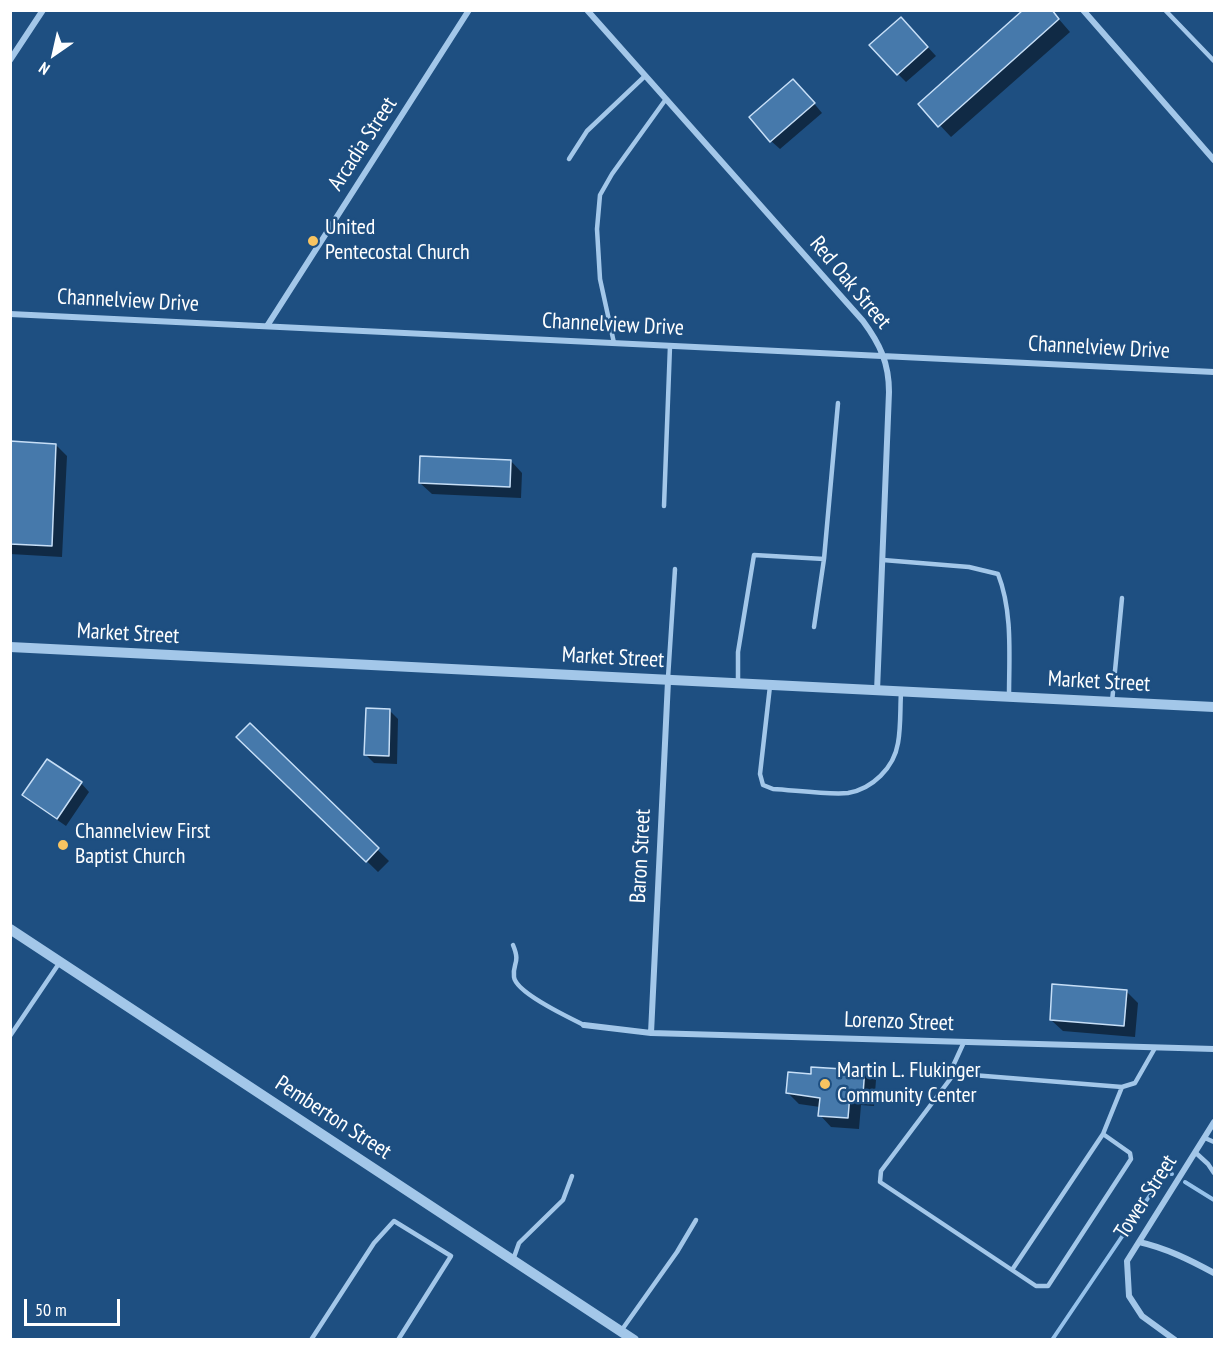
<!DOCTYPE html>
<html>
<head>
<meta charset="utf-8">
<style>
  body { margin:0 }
  #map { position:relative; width:1225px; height:1350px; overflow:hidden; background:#1e4f81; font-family:"PT Sans Narrow",sans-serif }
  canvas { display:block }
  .frame { position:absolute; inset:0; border:12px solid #fff; pointer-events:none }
  .north { position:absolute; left:24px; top:24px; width:60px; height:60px; -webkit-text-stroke:4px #1e4f81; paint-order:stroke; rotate:214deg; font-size:16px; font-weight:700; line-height:24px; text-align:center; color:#fff }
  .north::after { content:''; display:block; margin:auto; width:21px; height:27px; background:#fff; clip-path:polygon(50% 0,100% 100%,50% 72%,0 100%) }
  .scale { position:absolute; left:24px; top:1299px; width:96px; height:27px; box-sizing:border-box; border:3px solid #fff; border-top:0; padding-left:8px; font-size:18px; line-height:21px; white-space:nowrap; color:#fff; -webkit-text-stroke:4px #1e4f81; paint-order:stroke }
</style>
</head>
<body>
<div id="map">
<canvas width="1225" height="1350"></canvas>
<div class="frame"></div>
<div class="north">N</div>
<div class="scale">50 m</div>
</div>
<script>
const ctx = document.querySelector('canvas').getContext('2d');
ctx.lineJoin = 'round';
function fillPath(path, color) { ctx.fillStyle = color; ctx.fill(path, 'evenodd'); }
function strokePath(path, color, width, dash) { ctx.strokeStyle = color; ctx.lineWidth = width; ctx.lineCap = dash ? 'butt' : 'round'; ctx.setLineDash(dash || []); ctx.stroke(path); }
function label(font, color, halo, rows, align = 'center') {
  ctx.font = font + ' "PT Sans Narrow",sans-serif'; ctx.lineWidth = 5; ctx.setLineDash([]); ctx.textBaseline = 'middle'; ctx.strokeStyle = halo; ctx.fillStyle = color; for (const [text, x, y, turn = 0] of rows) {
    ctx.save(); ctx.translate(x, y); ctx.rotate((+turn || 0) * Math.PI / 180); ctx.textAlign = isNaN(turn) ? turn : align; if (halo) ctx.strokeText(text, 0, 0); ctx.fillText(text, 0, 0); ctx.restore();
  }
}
fillPath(new Path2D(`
  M1051,10l19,22 -119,105 -31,-33z
  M909,27l27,29 -30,26 -8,-8z
  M802,89l20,24 -42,36 -9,-8z
  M10,443l46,2 11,11 -5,101 -52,-3z
  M511,461l11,12 -1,25 -89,-4 -12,-11z
  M390,711l8,8 -1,45 -23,-1 -8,-8z
  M250,725l139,136 -11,11 -139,-135z
  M81,783l8,9 -23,34 -33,-23 -9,-8z
  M1126,991l12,12 -3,34 -72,-6 -12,-11z
  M864,1068l12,12 -2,26 -13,-1 -2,24 -28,-2 -11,-12v-8l-21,-3 -11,-11 24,-17z`), '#0007');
strokePath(new Path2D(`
  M1185,1182l29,18
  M1052,1340l113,-167 7,1`), '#96c2eb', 4);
const building = new Path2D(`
  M1023,10h29l7,9 -121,108 -20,-23z
  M901,17l27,30 -31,28 -28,-30z
  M793,79l22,24 -45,39 -21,-25z
  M10,441l46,3 -4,102 -42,-2z
  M420,456l91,4 -1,27 -91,-4z
  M366,708l24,1 -1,47 -25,-1z
  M250,723l129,125 -13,14 -130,-125z
  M47,759l35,23 -25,37 -35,-24z
  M1052,984l75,6 -3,36 -74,-6z
  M843,1065l22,1 -2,29 -13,-1 -2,24 -30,-2 2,-18 -34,-5 2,-21 23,2v-7l32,2z`);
fillPath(building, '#4679ab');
strokePath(building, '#c7dff7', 1.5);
strokePath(new Path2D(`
  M1165,10l49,51
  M569,159l18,-28 58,-55
  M614,343l-14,-64 -3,-50 3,-34 12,-21 54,-75
  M664,506l6,-160
  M824,559l14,-156
  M883,560l86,7 29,7c15,38 11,83 11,123
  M668,678l7,-109
  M738,684v-32l16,-97 70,4 -10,68
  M770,686l-10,88 3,11 10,4c20,1 55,6 75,4 24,-4 46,-25 50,-50 3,-16 2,-34 3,-51
  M1112,702l10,-104
  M513,945c8,19 -1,18 1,32 2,16 56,41 70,48
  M10,1036l50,-74
  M964,1042l-11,24 7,8 162,13 13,-4 20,-35
  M957,1070l-76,101 -1,11 156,104h12l83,-127 -1,-6 -27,-19 19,-47
  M1205,1138l9,4
  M1196,1153l12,11 6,9
  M513,1260l6,-17 44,-43 9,-24
  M1012,1270l91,-136
  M621,1331l56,-79 19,-32
  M311,1340l63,-97 20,-22 57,35 -53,84`), '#a3c7e9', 4.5);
strokePath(new Path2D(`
  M587,10l276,311c17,23 26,42 26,71l-12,299
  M1083,10l131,150
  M10,60l33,-50
  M10,314l1204,58
  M267,326l202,-316
  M584,1025l67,8 563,16
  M651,1033l17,-352
  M1139,1242c27,6 51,18 75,31
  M1175,1340l-33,-24 -13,-20 -2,-35 87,-139`), '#a3c7e9', 6);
strokePath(new Path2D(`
  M10,647l1204,60
  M10,929l624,411`), '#a3c7e9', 10);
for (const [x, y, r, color] of [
  [313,241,6,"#f8c461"],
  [63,845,6,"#f8c461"],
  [825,1084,6,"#f8c461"]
]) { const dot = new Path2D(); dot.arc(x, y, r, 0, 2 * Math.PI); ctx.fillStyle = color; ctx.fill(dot); strokePath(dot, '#1e4f81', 2); }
label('22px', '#fff', '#1e4f81', [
  ["Arcadia Street",363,144,-57],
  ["Red Oak Street",850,283,50],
  ["Channelview Drive",128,301,3],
  ["Channelview Drive",613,325,3],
  ["Channelview Drive",1099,348,3],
  ["Market Street",128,634,3],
  ["Market Street",613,658,3],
  ["Market Street",1099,682,3],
  ["Baron Street",641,856,-87],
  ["Lorenzo Street",899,1022,2],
  ["Pemberton Street",333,1118,33],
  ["Tower Street",1146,1197,-57]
]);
label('22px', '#fff', '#1e4f81', [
  ["United",325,228],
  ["Pentecostal Church",325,253],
  ["Channelview First",75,832],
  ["Baptist Church",75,857],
  ["Martin L. Flukinger",837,1071],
  ["Community Center",837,1096]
], 'left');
</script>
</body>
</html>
